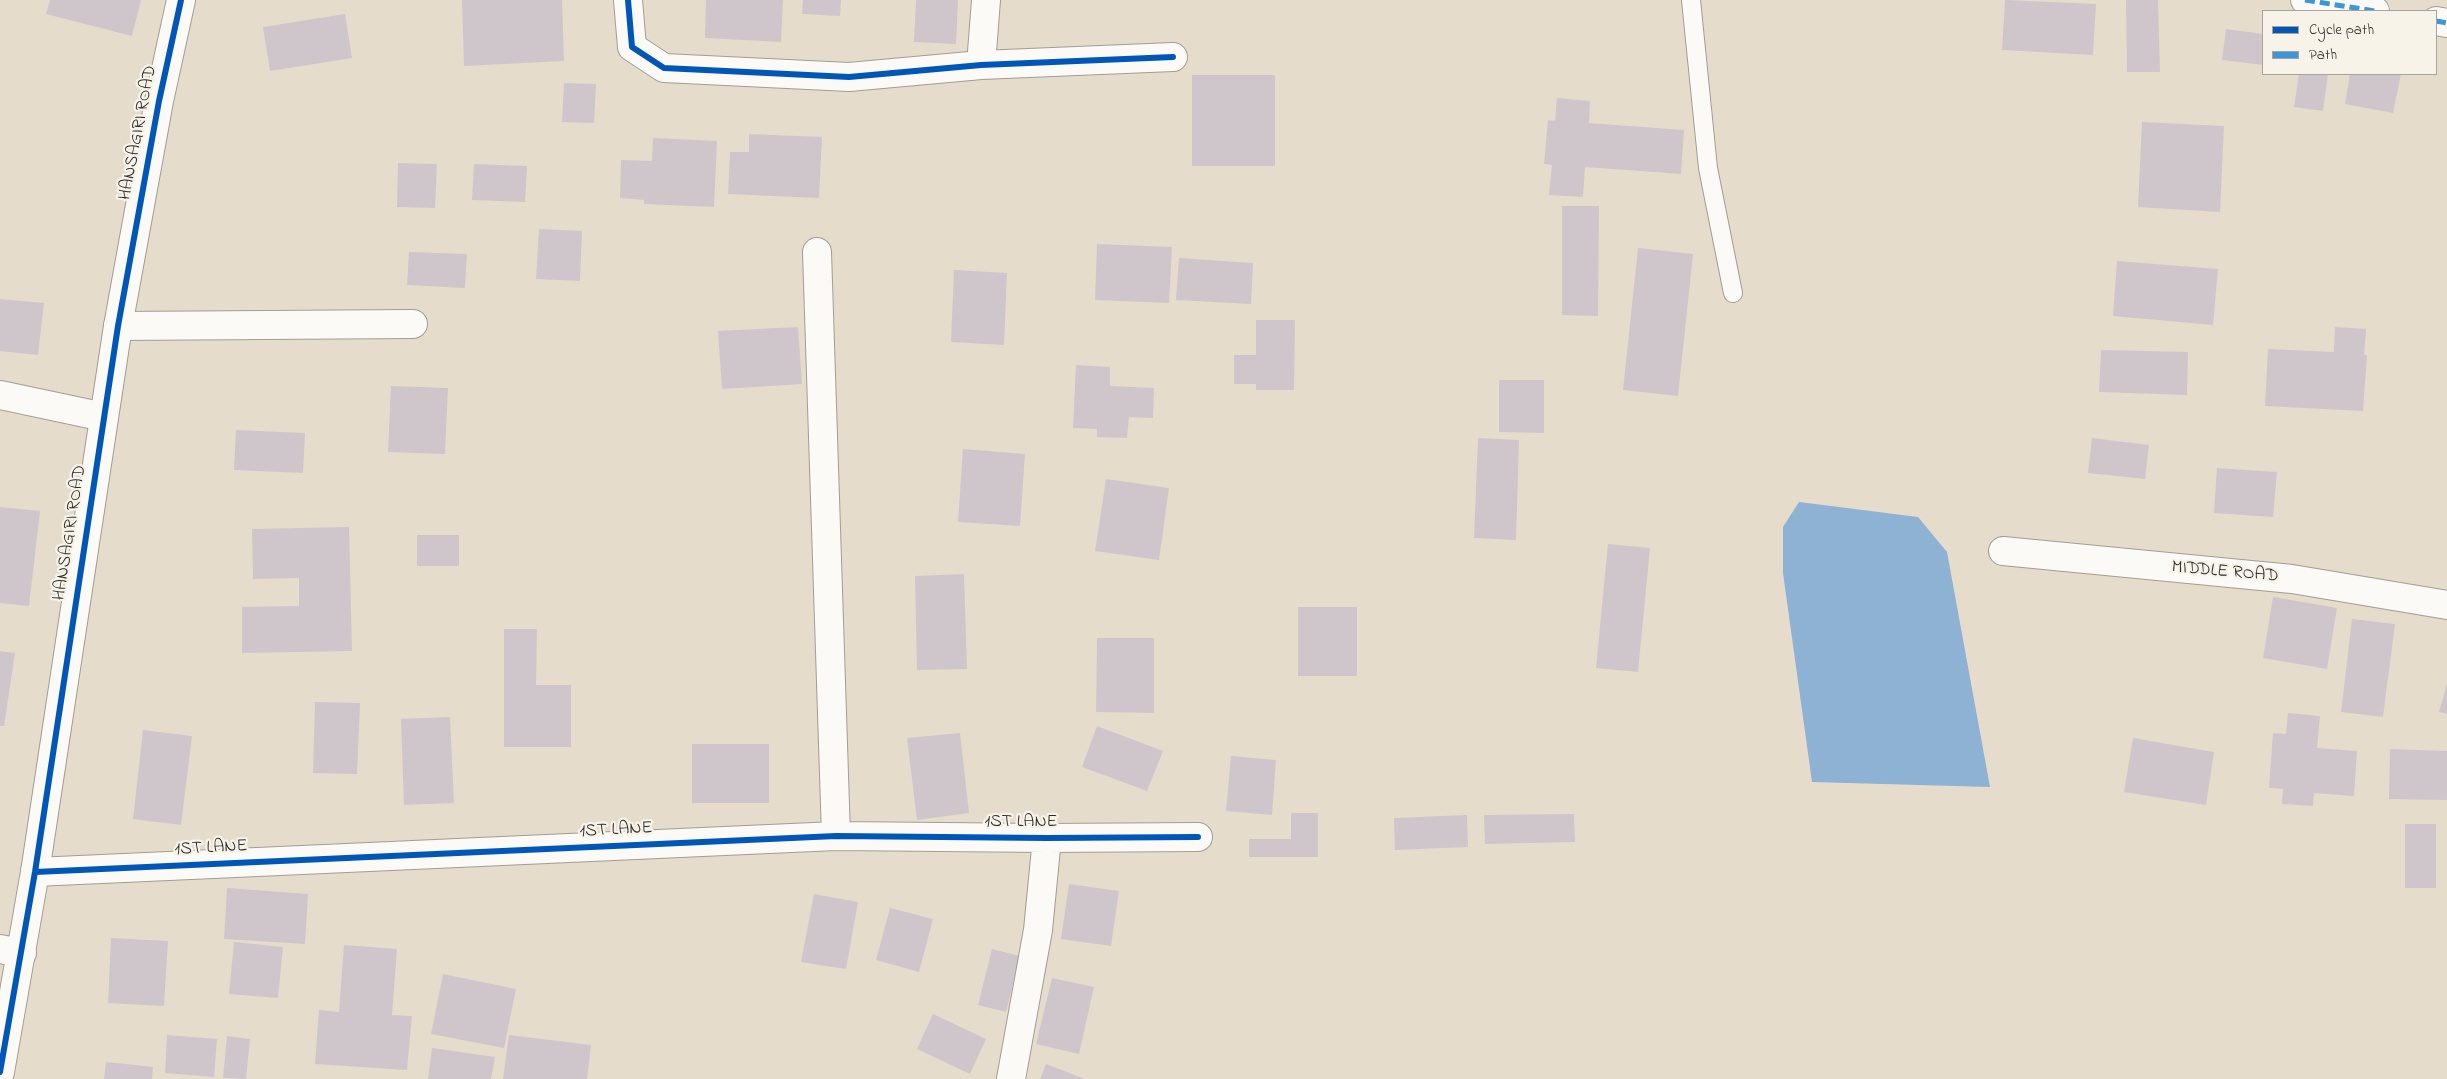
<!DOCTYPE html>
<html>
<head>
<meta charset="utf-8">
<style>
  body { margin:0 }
  #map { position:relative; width:2447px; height:1079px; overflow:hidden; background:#e6dccc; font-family:"Indie Flower",sans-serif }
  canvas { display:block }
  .legend { position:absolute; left:2262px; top:10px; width:175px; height:65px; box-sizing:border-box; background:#f7f3e8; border:1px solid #a5a39c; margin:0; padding:6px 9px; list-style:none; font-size:15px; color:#2b2b2b }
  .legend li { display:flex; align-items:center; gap:10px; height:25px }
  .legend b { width:25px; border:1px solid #a5a39c }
</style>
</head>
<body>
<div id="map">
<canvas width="2447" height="1079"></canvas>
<ul class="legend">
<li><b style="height:6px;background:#0057b8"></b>Cycle path</li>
<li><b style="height:6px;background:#3c96d7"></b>Path</li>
</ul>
</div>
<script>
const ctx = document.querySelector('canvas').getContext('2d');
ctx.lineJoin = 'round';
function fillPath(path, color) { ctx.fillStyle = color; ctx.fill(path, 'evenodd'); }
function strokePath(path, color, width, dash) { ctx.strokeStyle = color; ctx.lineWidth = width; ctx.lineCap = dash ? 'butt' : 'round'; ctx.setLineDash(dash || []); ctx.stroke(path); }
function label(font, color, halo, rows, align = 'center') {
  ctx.font = font + ' "Indie Flower",sans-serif'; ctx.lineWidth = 4.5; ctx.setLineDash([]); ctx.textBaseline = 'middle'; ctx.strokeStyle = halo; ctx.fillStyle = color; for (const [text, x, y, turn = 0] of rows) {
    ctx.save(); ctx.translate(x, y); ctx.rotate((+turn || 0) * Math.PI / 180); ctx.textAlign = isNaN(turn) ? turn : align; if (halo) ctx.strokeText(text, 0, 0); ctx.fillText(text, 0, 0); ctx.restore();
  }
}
fillPath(new Path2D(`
  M1799,502l119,15 29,35 43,235 -178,-5 -29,-209v-46z`), '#8db2d3');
fillPath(new Path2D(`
  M50,0h91l-9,36 -86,-22z
  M462,0h100l2,61 -100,5z
  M706,0h77l-2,42 -76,-4z
  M803,0h38l-1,16 -38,-2z
  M916,0h42l-2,44 -42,-2z
  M2005,0l91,4 -3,51 -91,-5z
  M2126,0h32l2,72h-33z
  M345,14l7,44 -82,13 -7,-44z
  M2226,29l37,5v31l-41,-5z
  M2299,74h29l-5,37 -29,-4z
  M2350,74h51l-8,39 -48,-9z
  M1192,75h83v91h-83z
  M564,83l32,1 -2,39 -32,-1z
  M1557,98l33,3 -1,22 95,7 -3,44 -96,-7 -2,30 -34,-2 3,-30 -8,-1 4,-44 7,1z
  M2142,122l82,4 -4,86 -82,-5z
  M749,134l73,3 -3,61 -91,-4 2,-42h19z
  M653,138l64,3 -3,66 -70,-3v-4l-24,-2 1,-38 31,1z
  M398,163l39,1 -2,44 -38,-1z
  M474,164l53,2 -2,36 -53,-2z
  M1562,206h37l-1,110 -36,-1z
  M539,229l43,2 -2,50 -44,-2z
  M1097,244l75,3 -3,56 -74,-3z
  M1638,248l55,6 -15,142 -55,-6z
  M409,252l58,2 -2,34 -58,-3z
  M1179,258l74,5 -2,41 -75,-4z
  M2117,261l101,8 -5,56 -100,-9z
  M954,270l53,3 -3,72 -53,-3z
  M0,299l44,4 -6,52 -38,-4z
  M1256,320h39l-1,70h-38v-6h-22v-29h22z
  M798,327l4,57 -80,5 -4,-58z
  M2335,327l31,2 -2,26h3l-4,56 -98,-5 3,-57 66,3z
  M2101,350l87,2 -1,43 -88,-3z
  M1076,365l34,2v19l44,2 -1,30 -24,-1 -2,21 -30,-1v-8l-24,-1z
  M1499,380h45v53l-45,-1z
  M391,386l57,2 -3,66 -57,-2z
  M236,430l69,3 -2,40 -69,-3z
  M1478,438l41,2 -3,100 -42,-2z
  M2092,438l57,7 -4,34 -57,-6z
  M963,449l62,5 -5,72 -62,-4z
  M2217,468l60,4 -4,45 -59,-4z
  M1106,479l63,9 -10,72 -64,-9z
  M0,507l40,4 -11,95 -29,-3z
  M349,527l3,124 -110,2v-46l57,-1v-28l-46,1 -1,-50z
  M417,535h42v31h-42z
  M1608,544l42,4 -12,124 -42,-4z
  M964,574l3,95 -50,1 -2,-94z
  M2273,597l64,11 -10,61 -64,-11z
  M1298,607h59v69h-59z
  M2352,619l43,5 -12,93 -42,-5z
  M504,629h33l-1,56h35v62h-67z
  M1097,638h57v75l-58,-1z
  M0,651l15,2 -11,73h-4z
  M2447,683v31l-8,-2z
  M315,702l45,1 -3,71 -44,-1z
  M2288,713l32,3 -3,32 40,3 -3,45 -40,-3 -1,13 -31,-2 1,-15 -14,-1 4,-55 13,1z
  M450,717l4,86 -50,2 -3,-86z
  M1097,726l66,25 -16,40 -65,-24z
  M143,730l49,6 -11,89 -48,-6z
  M960,733l9,80 -52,7 -10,-82z
  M2133,738l81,14 -8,53 -82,-13z
  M692,744h77v59h-77z
  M2390,749l57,2v49l-58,-1z
  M1231,756l45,4 -4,55 -46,-4z
  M1291,813h27v44h-69v-18h42z
  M1574,814l1,28 -90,2 -1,-29z
  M1467,815l1,32 -73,3 -1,-32z
  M2405,824h31v64h-31z
  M1069,884l50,7 -8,55 -50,-7z
  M227,888l81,6 -3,50 -81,-5z
  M814,894l44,8 -12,67 -45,-7z
  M890,908l43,11 -14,53 -43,-12z
  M111,938l57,3 -4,65 -56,-3z
  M234,942l49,5 -5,51 -49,-4z
  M344,945l53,4 -5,66 20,1 -5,54 -92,-6 4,-54 20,2z
  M992,949l28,7 -14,56 -28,-7z
  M443,974l73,15 -12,59 -73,-14z
  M1052,978l42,9 -15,67 -43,-10z
  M933,1014l53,25 -16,35 -53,-25z
  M167,1035l50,4 -3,38 -49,-4z
  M509,1035l82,10 -4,34h-84z
  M227,1036l23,3 -4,40 -23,-1z
  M432,1048l63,9 -4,22h-63z
  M106,1062l47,5 -1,12h-48z
  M1046,1064l39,15h-45z`), '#cfc6cc');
const service = new Path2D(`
  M1691,0l17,168 25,125`);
const minor = new Path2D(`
  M628,0l4,47 32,21 185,9 132,-12 192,-8
  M2305,0l70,11
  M2436,21l11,2
  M981,65l5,-65
  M817,252l19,584
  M118,326l295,-2
  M0,395l104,22
  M2003,551l289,28 155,26
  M35,872l801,-36 211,2 151,-1
  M0,949l22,4
  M1011,1079l27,-149 9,-92`);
const tertiary = new Path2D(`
  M0,1072l35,-200 83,-546 41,-225 22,-101`);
strokePath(service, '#a29d93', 20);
strokePath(minor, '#a29d93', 30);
strokePath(tertiary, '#a29d93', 30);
strokePath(service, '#fbfaf7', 18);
strokePath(minor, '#fbfaf7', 28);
strokePath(tertiary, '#fbfaf7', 28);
strokePath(new Path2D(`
  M2305,0l70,11
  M2436,21l11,2`), '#3c96d7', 5, [10, 5]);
strokePath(new Path2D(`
  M628,0l4,47 32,21 185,9 132,-12 192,-8
  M35,872l801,-36 211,2 151,-1
  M0,1072l35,-200 83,-546 41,-225 22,-101`), '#0057b8', 6);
label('18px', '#2b2b2b', '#f7f3e8', [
  ["HANSAGIRI ROAD",139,133,-79],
  ["HANSAGIRI ROAD",71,533,-81],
  ["MIDDLE ROAD",2225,573,5],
  ["1ST LANE",1021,823],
  ["1ST LANE",616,831,-3],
  ["1ST LANE",211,849,-3]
]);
</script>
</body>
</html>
